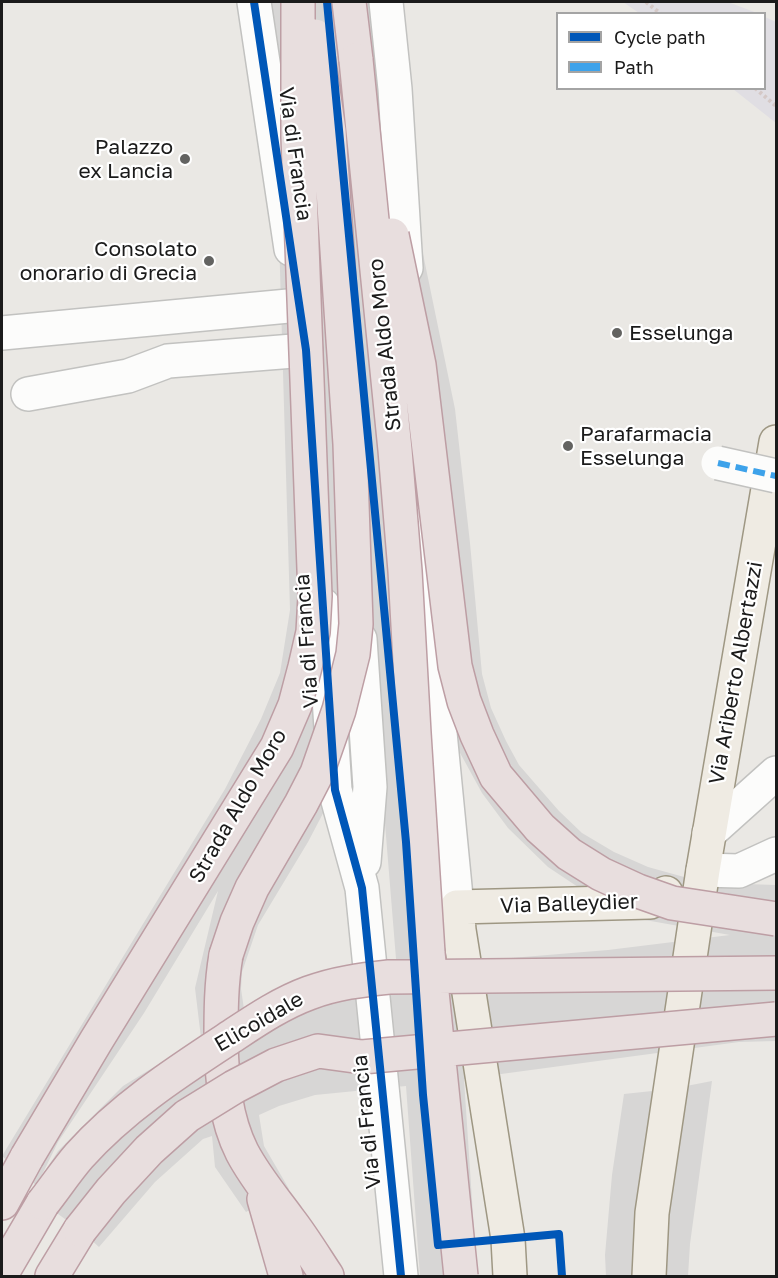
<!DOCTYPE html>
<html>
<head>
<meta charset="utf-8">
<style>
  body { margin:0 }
  #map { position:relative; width:778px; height:1278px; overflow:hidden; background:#eae8e4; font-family:"Golos Text",sans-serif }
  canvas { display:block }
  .frame { position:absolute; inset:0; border:3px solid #1b1b1b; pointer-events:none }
  .legend { position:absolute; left:556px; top:12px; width:210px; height:78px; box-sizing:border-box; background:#fff; border:2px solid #a4a4a4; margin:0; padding:8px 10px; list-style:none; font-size:18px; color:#1b1b1b }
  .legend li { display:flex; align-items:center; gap:12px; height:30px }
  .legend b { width:30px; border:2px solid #a4a4a4 }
</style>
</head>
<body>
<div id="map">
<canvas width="778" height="1278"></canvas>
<div class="frame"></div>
<ul class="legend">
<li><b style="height:8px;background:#0057b8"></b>Cycle path</li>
<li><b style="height:8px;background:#3da2ea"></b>Path</li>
</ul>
</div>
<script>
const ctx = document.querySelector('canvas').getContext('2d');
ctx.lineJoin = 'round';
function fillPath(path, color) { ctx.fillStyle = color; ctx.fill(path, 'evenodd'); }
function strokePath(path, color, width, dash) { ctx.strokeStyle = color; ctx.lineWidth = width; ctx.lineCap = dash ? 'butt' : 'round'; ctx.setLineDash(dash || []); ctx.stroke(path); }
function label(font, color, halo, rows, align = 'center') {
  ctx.font = font + ' "Golos Text",sans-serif'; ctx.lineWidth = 4.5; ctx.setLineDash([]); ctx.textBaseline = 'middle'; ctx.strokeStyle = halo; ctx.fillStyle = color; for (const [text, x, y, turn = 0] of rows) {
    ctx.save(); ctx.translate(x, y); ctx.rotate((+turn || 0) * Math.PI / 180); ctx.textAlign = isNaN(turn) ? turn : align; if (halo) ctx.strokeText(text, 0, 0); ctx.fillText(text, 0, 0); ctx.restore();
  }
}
fillPath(new Path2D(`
  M623,2h105l29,11h-118z
  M765,17l11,5v101l-43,-34 31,-1z`), '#e0dee3');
fillPath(new Path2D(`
  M270,2h99l20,87 66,320 15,134 12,131 9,34 15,33 13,24 40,46 23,22 32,19 34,15 36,10 31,6 61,2v156l-37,1 -275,37 13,197h-57l-14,-190 -91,9 -36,11 -20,9 5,31 25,43 -43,23 -31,-45 -3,-31 -9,3 -48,43 -56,65 -19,-17 -37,-27 -6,-17 -35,-30 223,-367 36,-70 19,-46 10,-63 -14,-475zM441,700l18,51 23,42 26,35 40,39 27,18 37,21 33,14 85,15 -122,15 -97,8 -55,7zM356,737l26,50 15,184 -153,38 -3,-20 1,-17 16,-47 50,-83 34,-65zM218,891l-23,97 6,50 -78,48 -65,65 -18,28 18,-37 86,-129z
  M712,1081l-22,163 -2,32h-82l-1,-21 7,-80 12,-81 47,-5z`), '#d7d6d5');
const minor = new Path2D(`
  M254,2l37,247
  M386,2l9,87 11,179
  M2,333l297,-28
  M28,394l100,-18 40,-15 138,-11
  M420,490l6,99 31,318
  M323,605l12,185 27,98 39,388
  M360,639l10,148 -6,75
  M709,833l67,-60
  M703,870l36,1 37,-17`);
const major = new Path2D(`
  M510,1276l-2,-37 -49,-309 -2,-23 193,-5 16,-9
  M649,1276l3,-63 51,-343 73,-428`);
const highway = new Path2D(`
  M349,2l7,58
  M226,955c-5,29 -5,57 -5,87 1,38 4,76 21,110 13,25 31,46 47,68 14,18 26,38 38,56
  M264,1199l22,77
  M2,1203l25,-46
  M2,1273l41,-70
  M52,1276l28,-46`);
strokePath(minor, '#c2c2c0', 36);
strokePath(major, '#9e9783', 36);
strokePath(highway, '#bd9ea4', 36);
strokePath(new Path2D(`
  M646,2l15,12
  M755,88l21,18`), '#d4c8c6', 4, [3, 3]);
strokePath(minor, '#fcfcfb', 33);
strokePath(major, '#efebe3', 33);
strokePath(highway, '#e8dede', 33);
const minorBridge = new Path2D(`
  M718,463l58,13`);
const highwayBridge = new Path2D(`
  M356,60l39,390 10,121 9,162 14,220 33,323
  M392,235l27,130 36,301 9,35 13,34 19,41 44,52 29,26 32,20 37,17 34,12 104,16
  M226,955l11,-33 15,-34 49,-84 16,-31 22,-63 14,-56 3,-30 -6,-180 -21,-313 -14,-95
  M27,1157l69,-116 181,-294 18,-42 10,-38 8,-35 2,-36 -17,-459v-135
  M43,1203c12,-15 23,-32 36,-47 42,-47 95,-82 147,-116 26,-17 53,-36 83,-47 27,-10 52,-13 80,-16l387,-4
  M80,1230l31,-39 38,-41 38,-34 47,-29 42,-22 42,-14 44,6 414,-38`);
strokePath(minorBridge, '#c2c2c0', 36, []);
strokePath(highwayBridge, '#bd9ea4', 36, []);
strokePath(minorBridge, '#fcfcfb', 33);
strokePath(highwayBridge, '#e8dede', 33);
strokePath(new Path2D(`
  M718,463l58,13`), '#3da2ea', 6, [12, 6]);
strokePath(new Path2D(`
  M254,2l52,348 29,440 27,98 39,388
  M327,2l79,840 17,253 15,150 121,-11 3,42`), '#0057b8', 8);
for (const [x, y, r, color] of [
  [185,159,6,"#636361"],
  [209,261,6,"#636361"],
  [617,333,6,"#636361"],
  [568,446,6,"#636361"]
]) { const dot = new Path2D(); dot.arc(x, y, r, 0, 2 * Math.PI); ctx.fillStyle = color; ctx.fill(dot); strokePath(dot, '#fff', 2); }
label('21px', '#1b1b1b', '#fff', [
  ["Palazzo",173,147],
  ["ex Lancia",173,171],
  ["Consolato",197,249],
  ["onorario di Grecia",197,273],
  ["Esselunga",629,333,"left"],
  ["Parafarmacia",580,434,"left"],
  ["Esselunga",580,458,"left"]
], 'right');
label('21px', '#1b1b1b', '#fff', [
  ["Via di Francia",295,154,82],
  ["Strada Aldo Moro",385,345,-96],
  ["Via di Francia",307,641,-94],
  ["Via Ariberto Albertazzi",736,673,-80],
  ["Strada Aldo Moro",238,806,-60],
  ["Via Balleydier",569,904,-2],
  ["Elicoidale",259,1022,-30],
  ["Via di Francia",367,1122,-96]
]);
</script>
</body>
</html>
